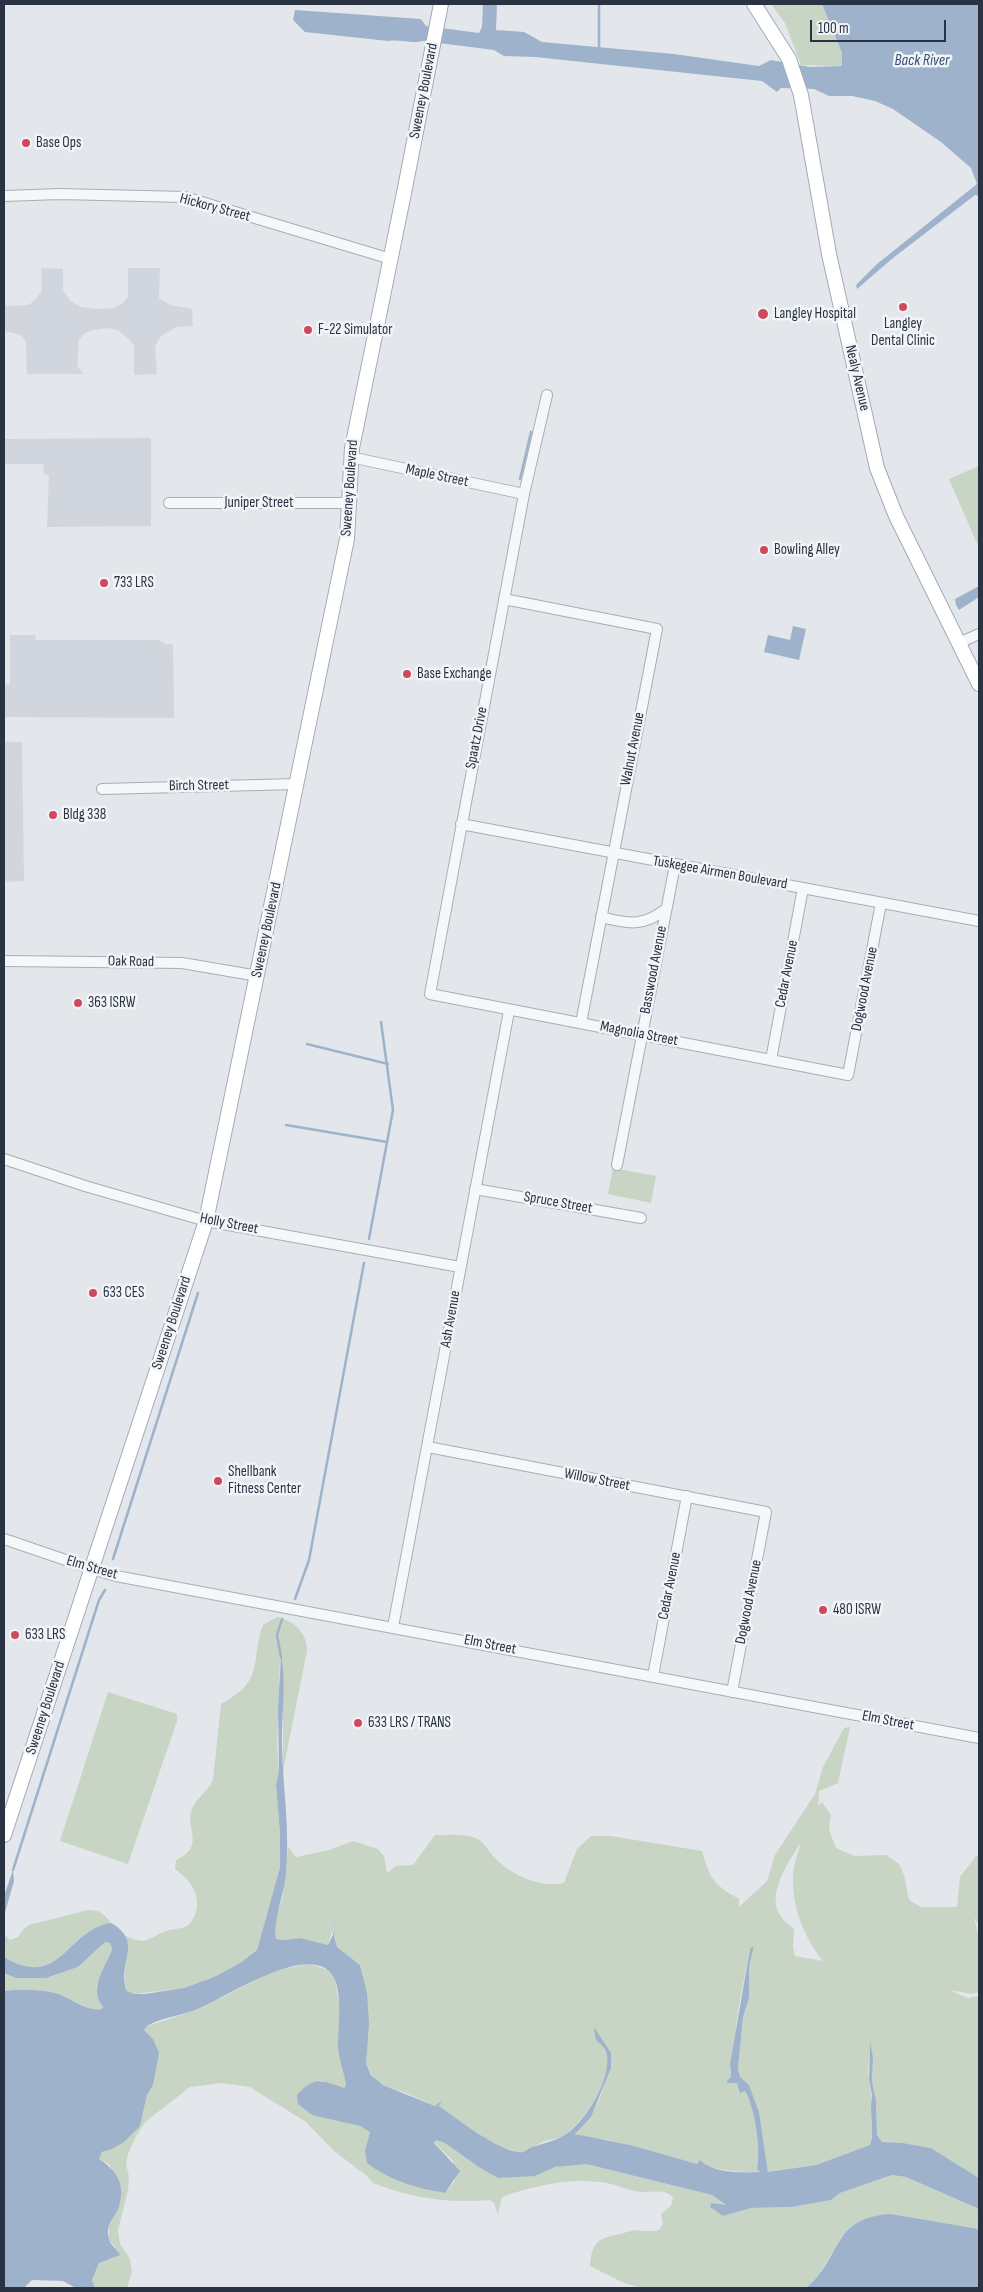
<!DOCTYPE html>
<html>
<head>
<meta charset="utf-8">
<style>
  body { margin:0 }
  #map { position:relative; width:983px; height:2292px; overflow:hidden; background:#e3e6eb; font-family:"Sofia Sans Condensed",sans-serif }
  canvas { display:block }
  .frame { position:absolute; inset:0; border:5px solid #2a3343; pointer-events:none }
  .scale { position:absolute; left:810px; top:20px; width:136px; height:22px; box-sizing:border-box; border:2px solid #2a3343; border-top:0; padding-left:6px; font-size:15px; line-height:18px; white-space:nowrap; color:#2a3343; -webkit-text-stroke:4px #f2f5f8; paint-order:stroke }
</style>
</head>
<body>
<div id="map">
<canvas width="983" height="2292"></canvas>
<div class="frame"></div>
<div class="scale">100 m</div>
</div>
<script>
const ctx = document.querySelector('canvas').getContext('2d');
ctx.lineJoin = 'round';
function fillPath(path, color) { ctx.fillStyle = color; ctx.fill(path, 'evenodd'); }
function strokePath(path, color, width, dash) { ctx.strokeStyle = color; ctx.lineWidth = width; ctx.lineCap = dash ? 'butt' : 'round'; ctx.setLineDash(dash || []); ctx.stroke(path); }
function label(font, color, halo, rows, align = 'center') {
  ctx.font = font + ' "Sofia Sans Condensed",sans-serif'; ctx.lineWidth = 5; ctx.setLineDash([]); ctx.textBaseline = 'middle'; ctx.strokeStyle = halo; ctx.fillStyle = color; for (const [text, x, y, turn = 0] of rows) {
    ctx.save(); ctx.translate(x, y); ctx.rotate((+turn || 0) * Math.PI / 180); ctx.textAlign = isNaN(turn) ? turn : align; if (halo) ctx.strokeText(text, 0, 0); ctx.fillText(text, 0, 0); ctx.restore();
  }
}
fillPath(new Path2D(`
  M41,268l22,1v21l7,11 11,6 16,2 16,-1 9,-4 6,-7v-29h32l-1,30 11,7 22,4 1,17 -17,1 -16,10 -5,10 2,27 -23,1v-29l-6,-8 -11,-8 -10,-2 -14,2 -8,3 -6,6 -2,26 6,9h-56l-1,-32 -5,-7 -17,-4v-25l25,-1 8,-7 5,-8z
  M151,438v88l-104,1 2,-52 -5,-1 -1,-10h-39v-25z
  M10,635h25l1,5h122l8,4h7l1,74 -170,-1v-32l6,-1z
  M4,742h18l2,139 -20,1z`), '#d1d5dd');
fillPath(new Path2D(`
  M771,4h51l20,49v13l-41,-1 -16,-42z
  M979,466v82l-30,-69z
  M613,1168l43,8 -5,27 -43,-9z
  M277,1617c17,4 30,15 30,34l-24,120v-94l-3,-19 -3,88 2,24 -3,15 4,49v33l-23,83 -17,13 -26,14 -30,11 -50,6 -7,-3c-7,-18 5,-36 -1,-55 21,10 22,2 40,-5 6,-2 14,-2 19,-4 5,-2 8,-8 10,-12 7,-21 -5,-35 -20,-46l1,-9c31,-14 8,-33 16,-51 5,-12 16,-18 21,-29l8,-76c45,-25 28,-38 42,-79z
  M108,1692l69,22v7l-49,143 -68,-23z
  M850,1727l-12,56 -19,8 -1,15 4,-4 9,13 -2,15 7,18 18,8 32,-1 13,9 5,11 5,25 12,7h36l3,-30 16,-21 3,-1v71l-5,-9 5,21v54l-7,2 -22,-4 17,8 12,-2v182l-48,-30 -28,-5 -21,-1 -5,-7 -1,-35 -4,-18 1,-25 -3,-13c0,11 -3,24 -1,35 3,18 6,49 1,66l-54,20 -48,7 -9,-60 -10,-27 -9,-8 -2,-8 5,-52 6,-19v-31l5,-20 -4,2 -11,56 -9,64 1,8 -3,6h9l4,10 4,-3c10,18 16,60 12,78l3,4c-48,2 -101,-20 -148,-31 -11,-3 -28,-2 -37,-8 26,-25 30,-45 36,-80l-15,-13c3,3 8,7 10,11 9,26 -21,70 -42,84 -6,5 -15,4 -22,7 -6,3 -14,9 -20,10 -21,1 -65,-33 -83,-46l2,-3 -6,3c-7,-3 -14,-7 -22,-10 -21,-10 -36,-7 -47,-32l1,-71 -7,-28 -23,-18 -3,-10 1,-13 -7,21 -28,-7 -15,2 -9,-1 -1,-19 8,-24 5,-49 8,10 33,-7 24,-9 25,8 6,7 3,17 9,-7 17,-1 22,-30c13,0 31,-2 43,4 6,3 11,13 16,18 17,18 45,31 70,26l13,-34 14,-13h20l91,15c8,28 12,34 37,48v8l28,-26 8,-26 40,-61 8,-27 21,-39zM801,1842c-3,12 -8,23 -8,35 -1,30 11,60 30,84l-28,-5 -2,-9 1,-18c-4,-3 -9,-7 -12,-11 -18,-22 7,-56 19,-76z
  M88,1910c12,0 16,4 23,13 -44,7 -50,68 -107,34v-23l6,6 8,-3 5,-7 6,-5z
  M105,1942l5,1 2,6 -16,38 8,20 -2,2c-17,3 -32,-12 -47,-16 -16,-4 -36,-4 -51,-2v-18l12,5h30l32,-11z
  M309,1964l20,6 6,8 5,32 -2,38 8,37 -2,3 -25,-8 28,43 13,3 11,6 -1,5 30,45 45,11 10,-12 -2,-20 -19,-19 2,-2 9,3 35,25 18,10 75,-14h13l126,31 15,11 -16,-3 -1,4 13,9 28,-8 41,-1 39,-7 9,-7 52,-18 14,2 73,32v20l-88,-15 -33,9 -17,14 -24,42 -11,9h-165l-19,-6 -32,-16c2,-27 10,-28 34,-33 4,-1 7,-3 11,-3 9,1 15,2 24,0l4,-7 -2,-9 10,-8 2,-8c-7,-10 -22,-5 -32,-6 -14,-1 -27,-9 -41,-10 -33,-4 -68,4 -98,15l-4,17 -4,-11 -4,-3c-44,3 -76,-1 -117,-17l-6,-7 -33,-25 -28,-29 -56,-35 -28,-4 -32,4 -45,35 -10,16 -7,16 -2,9 3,14 -1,13 -10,40 2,14 10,15 2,13 -5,16h-32l-3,-8 7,-17 13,-5 3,-11 -6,-7v-20l10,-14 -9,-41 -11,-6 3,-7 10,-3 28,-23 7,-31 6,-10v-46l-9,-9 3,-4 50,-16 76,-39z`), '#c8d5c4');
fillPath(new Path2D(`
  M483,4h14l-1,26 28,2 18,10 132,12 85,12 12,-6 39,7 32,-1v-13l-20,-49h157v192l-4,-1 -82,63 -36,31 -1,-4 21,-21 100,-80 -6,-16 -30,-26 -48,-33 -18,-8 -23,-5h-23l-15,-7 -33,-1 -4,4 -15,-11 -227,-24 -31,-1 -10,-6 -71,-9c-13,3 -22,-2 -35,0l-83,-9 -12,-12 2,-10 126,9 5,7 53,7 3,-6z
  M979,586v11l-20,13 -3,-5 -1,-6z
  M793,626l13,3 -7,31 -35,-8 4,-17 22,5z
  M281,1655c6,30 0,61 1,92 1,41 8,83 4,125 -1,22 -13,45 -10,67l9,1 15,-2 28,7 5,-10 2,-15 -1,17 3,10 23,18 7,28 2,30 -3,41 5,11 12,10 52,21 7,-5 -3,5c17,12 64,49 84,46 3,-1 5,-3 7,-4 10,-4 25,-7 33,-12 22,-12 51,-60 43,-85 -2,-4 -7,-8 -10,-11l-2,-13 17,26v15l-20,49 -16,17 55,11 67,19 3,-4c12,13 43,13 60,12l-3,-3c4,-18 -2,-62 -12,-78l-5,2 -3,-10h-10v-2l4,-4 -1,-13 20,-115 4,-3 -5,21v31l-6,19 -5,52 2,8 9,8 10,27 9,60 48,-7 54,-20 2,-8v-15l-1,-16 1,-11 -3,-16 1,-37 3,15 -1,25 4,18 1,35 5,7 21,1 28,5 48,30v31l-73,-32 -14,-2 -52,18 -9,7 -39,7 -41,1 -28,8 -13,-9 1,-4 15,2 -14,-10 -126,-31 -31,3 -20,9 -37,2 -18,-10 -35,-25 -9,-3 -2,3 26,28 -15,22c-29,-5 -55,-12 -78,-30l-2,-12 5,-19 -10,-6 -48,-11 -14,-11 -1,-9c17,-19 24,-15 47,-7l2,-3c-2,-13 -7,-25 -8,-38 0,-19 5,-55 -5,-71 -23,-36 -108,22 -135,33 -16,7 -36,8 -51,17l-3,4 9,9 6,14 -6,32 -6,10 -7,31 -16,16 -12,7 -10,3 -3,7c17,11 27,25 20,47 -3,12 -14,15 -10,33 1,5 8,11 11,16l-21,8 -7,17 3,8h-19l-13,-7 -31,-1 -8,8h-20v-297c15,-2 35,-2 51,2 15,4 30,19 47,16l1,-2c-15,-19 2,-38 9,-58l-2,-6 -5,-1 -27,25 -32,11h-30l-12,-5v-16c57,34 63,-28 107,-34 34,19 5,41 16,68l7,3h11l39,-6 30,-11 26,-14 17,-13 23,-83v-33l-4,-49 3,-15 -1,-61z
  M13,1870l1,11 -10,35v-20z
  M891,2214l88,15v59h-173c35,-27 24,-71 85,-74z`), '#9eb3cb');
strokePath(new Path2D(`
  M599,47v-43
  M520,479l11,-47
  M307,1044l81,20
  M286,1125l101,17
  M369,1239l24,-129 -12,-88
  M113,1559l85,-266
  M295,1599l14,-39 55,-297
  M281,1657l-4,-22 5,-16
  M13,1870l86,-270 6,-10`), '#9eb3cb', 2.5);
const minor = new Path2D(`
  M4,196l56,-2 125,3 206,62
  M547,395l-23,99 -94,500 418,81 33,-172
  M350,457l174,37
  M169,503h180
  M504,599l153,30 -76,394
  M959,643l20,-9
  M102,789l195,-5
  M461,824l518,97
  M601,917c28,7 42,10 65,-8
  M4,961l178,2 76,13
  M771,1060l32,-172
  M4,1159l81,27 121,35 254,46
  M617,1165l58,-300
  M475,1189l166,29
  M428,1447l338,65 -34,180
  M4,1539l88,30 24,7 863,162
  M393,1627l116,-616
  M653,1676l34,-180`);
const major = new Path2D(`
  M754,4l35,55 12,36 28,159 48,214 19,48 83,168
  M4,1835l202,-614 141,-682 5,-91 53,-260 36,-184`);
strokePath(minor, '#a8adb5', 12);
strokePath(major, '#a2aab7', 16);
strokePath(minor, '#f5f7f9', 10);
strokePath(major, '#fff', 14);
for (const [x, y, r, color] of [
  [26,143,5,"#cf495c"],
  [903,307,5,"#cf495c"],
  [763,314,6,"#cf495c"],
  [308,330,5,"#cf495c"],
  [764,550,5,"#cf495c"],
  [104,583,5,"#cf495c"],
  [407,674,5,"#cf495c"],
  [53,815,5,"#cf495c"],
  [78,1003,5,"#cf495c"],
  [93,1293,5,"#cf495c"],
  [218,1481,5,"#cf495c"],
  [823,1610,5,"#cf495c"],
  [15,1635,5,"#cf495c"],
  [358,1723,5,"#cf495c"]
]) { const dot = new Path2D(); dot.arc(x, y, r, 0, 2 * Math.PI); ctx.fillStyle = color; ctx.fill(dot); strokePath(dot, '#f2f5f8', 2); }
label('15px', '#2a3343', '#f2f5f8', [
  ["Sweeney Boulevard",424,91,-79],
  ["Hickory Street",215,208,15],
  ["Nealy Avenue",857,378,77],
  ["Maple Street",437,476,12],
  ["Sweeney Boulevard",350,488,-86],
  ["Juniper Street",259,503],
  ["Spaatz Drive",477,738,-79],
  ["Walnut Avenue",633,749,-79],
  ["Birch Street",199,786,-1],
  ["Tuskegee Airmen Boulevard",720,873,10],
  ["Sweeney Boulevard",267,930,-78],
  ["Oak Road",131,962,1],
  ["Basswood Avenue",654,970,-79],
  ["Cedar Avenue",787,974,-79],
  ["Dogwood Avenue",865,989,-79],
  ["Magnolia Street",639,1034,11],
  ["Spruce Street",558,1203,10],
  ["Holly Street",229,1224,11],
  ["Ash Avenue",451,1319,-80],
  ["Sweeney Boulevard",172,1323,-72],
  ["Willow Street",597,1480,11],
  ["Elm Street",92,1568,16],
  ["Cedar Avenue",670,1586,-79],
  ["Dogwood Avenue",749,1602,-79],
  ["Elm Street",490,1645,11],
  ["Sweeney Boulevard",46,1708,-72],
  ["Elm Street",888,1721,11]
]);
label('15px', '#2a3343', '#f2f5f8', [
  ["Base Ops",36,143],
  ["Langley Hospital",774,314],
  ["Langley",903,324,"center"],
  ["Dental Clinic",903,341,"center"],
  ["F-22 Simulator",318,330],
  ["Bowling Alley",774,550],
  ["733 LRS",114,583],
  ["Base Exchange",417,674],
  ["Bldg 338",63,815],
  ["363 ISRW",88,1003],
  ["633 CES",103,1293],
  ["Shellbank",228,1472],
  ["Fitness Center",228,1489],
  ["480 ISRW",833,1610],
  ["633 LRS",25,1635],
  ["633 LRS / TRANS",368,1723]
], 'left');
label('italic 16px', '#345277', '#f2f5f8', [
  ["Back River",922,61]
]);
</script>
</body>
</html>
